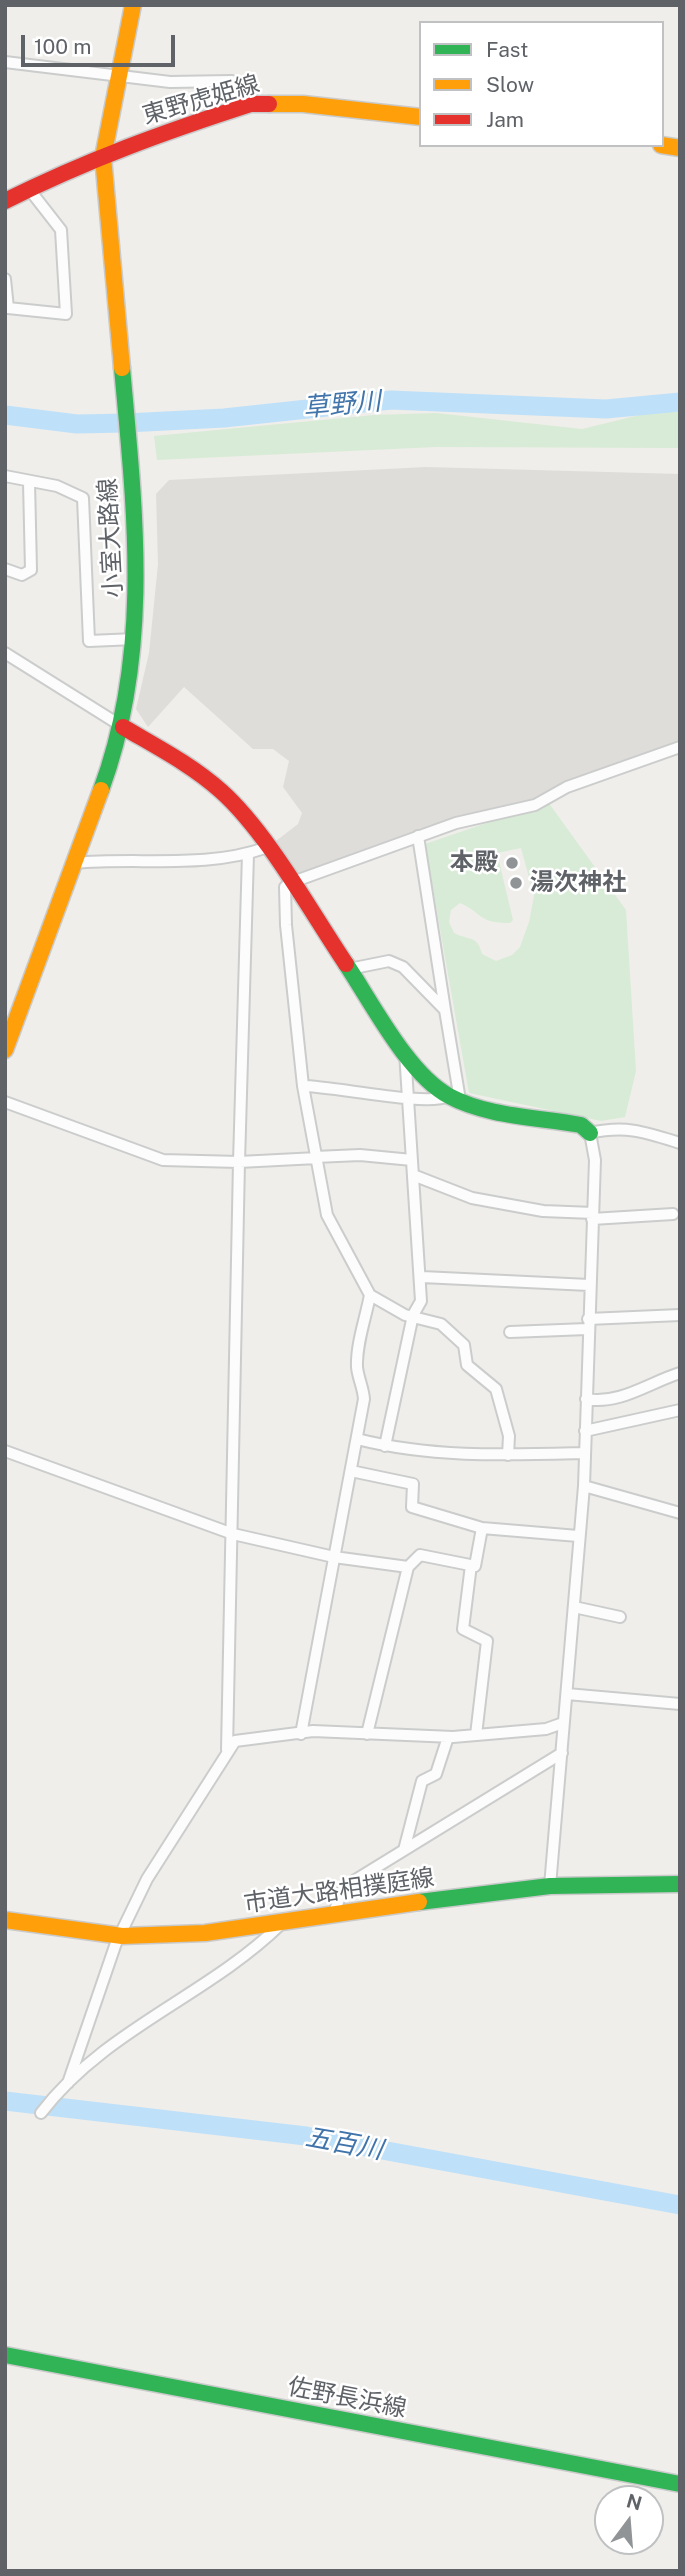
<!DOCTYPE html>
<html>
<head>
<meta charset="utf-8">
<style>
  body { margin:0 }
  #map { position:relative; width:685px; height:2576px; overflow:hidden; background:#efeeea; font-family:"Public Sans",sans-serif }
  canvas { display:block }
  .frame { position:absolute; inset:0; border:7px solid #5f6368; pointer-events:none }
  .legend { position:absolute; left:419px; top:21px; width:245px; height:126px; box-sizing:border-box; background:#fff; border:2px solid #bfc1c3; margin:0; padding:9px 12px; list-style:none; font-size:21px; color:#5f6368 }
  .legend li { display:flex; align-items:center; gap:14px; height:35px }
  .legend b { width:35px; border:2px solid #bfc1c3 }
  .north { position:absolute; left:594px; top:2485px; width:70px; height:70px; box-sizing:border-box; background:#fff; border:2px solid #bfc1c3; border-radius:50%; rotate:16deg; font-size:19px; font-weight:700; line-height:28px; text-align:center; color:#5f6368 }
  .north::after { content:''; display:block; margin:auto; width:24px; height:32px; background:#919496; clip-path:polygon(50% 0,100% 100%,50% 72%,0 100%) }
  .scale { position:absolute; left:21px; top:35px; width:154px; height:32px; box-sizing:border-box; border:4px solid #5f6368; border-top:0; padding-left:9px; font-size:21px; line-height:24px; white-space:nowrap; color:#5f6368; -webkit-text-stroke:5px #fff; paint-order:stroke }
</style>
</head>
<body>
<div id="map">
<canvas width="685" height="2576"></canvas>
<div class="frame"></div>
<ul class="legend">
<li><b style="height:9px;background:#30b455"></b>Fast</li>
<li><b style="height:9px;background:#ff9f0a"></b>Slow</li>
<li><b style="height:9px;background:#e5322d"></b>Jam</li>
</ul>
<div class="north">N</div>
<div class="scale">100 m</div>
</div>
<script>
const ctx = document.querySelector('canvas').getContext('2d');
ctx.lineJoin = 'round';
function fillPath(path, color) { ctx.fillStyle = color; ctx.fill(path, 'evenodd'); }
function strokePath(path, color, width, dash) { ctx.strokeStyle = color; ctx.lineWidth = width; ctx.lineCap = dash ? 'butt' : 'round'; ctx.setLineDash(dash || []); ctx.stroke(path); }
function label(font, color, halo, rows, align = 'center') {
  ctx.font = font + ' "Public Sans","Noto Sans JP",sans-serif'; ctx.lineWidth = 5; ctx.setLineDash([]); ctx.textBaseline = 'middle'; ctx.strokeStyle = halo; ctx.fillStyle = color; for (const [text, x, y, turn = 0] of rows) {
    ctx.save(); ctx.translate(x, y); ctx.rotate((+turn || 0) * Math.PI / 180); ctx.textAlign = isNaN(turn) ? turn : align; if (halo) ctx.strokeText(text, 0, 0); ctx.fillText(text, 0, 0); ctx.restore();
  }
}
fillPath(new Path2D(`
  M426,467l254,7v271l-145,56 -115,28 -126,46 -22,-31 26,-20 4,-11 -19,-26 6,-26 -16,-12h-20l-69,-62 -36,40 -12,-18 13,-56 9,-89 -2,-70 13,-14z`), '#dfddda');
fillPath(new Path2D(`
  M680,405v43l-244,-1 -279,13 -3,-24 220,-21 62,-2 146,16z
  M548,802l78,108 10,161 -11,46 -24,4 -132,-28 -44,-249zM521,848l13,48 -5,26 -9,25 -8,8 -16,6 -14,-7c-5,-20 -13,-13 -28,-21l-5,-11 2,-12 9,-7c23,10 17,20 50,20l3,-3 -16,-67z`), '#d8ebd6');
strokePath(new Path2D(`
  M5,415l72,9 49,-1 98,-5 167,-18 215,9 74,-7
  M5,2101l301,35 374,69`), '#bfe0f9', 19);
const street = new Path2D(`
  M5,62l165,20 62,-1 6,3 13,20
  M5,279l3,29 58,6 -5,-84 -32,-41
  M5,476l52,10 26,12 6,143 46,-2
  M5,569l17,6 9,-5 -2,-88
  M5,653l118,74
  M418,836l27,174
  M75,863c63,-6 130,6 190,-15
  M349,969l40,-8 14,6 42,43 15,90
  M303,1086c30,0 125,21 145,10
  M5,1102l158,58 76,2 9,-308
  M315,1157l45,-2 52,5
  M413,1175l59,23 71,13 50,2
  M592,1219l81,-5
  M422,1277l167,8
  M588,1319l92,-4
  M510,1332l77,-3
  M586,1399c34,6 62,-16 94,-26
  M585,1431l95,-21
  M357,1439c75,19 150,16 227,14
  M385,1446l28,-131 8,-14 -16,-249
  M5,1451l228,83 101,23 74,10
  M508,1455l1,-19 -13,-47 -29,-24 -3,-20 -23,-21 -36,-9 -35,-20 -43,-80 -24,-129 -17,-161 -1,-38 5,-4 166,-60 79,-18 32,-18 113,-40
  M351,1471l62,13 -1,23 70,21
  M584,1486l96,27
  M471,1565l-8,64 24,12 -11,94
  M574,1607l46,10
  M567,1694l113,10
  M301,1734l63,-335c-1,-12 -6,-21 -7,-32 -1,-23 9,-50 13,-72
  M367,1734l41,-167 12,-12 55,11 7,-38 96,8
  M227,1750l12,-588 78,-4
  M404,1850l18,-69 14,-7 12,-37
  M550,1886l34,-400 11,-326 -5,-27c36,-8 55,-1 90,10
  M334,1912l10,-25 218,-134
  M68,2083l48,-140 31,-64 88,-138 78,-10 140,6 93,-8 17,-6
  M41,2113c63,-83 166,-117 239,-188`);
const fast = new Path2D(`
  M101,790c51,-138 34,-279 21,-422
  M346,964c26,39 62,110 103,132 39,21 89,21 132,29l9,8
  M419,1902l131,-16 130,-2
  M5,2355l675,129`);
const slow = new Path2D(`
  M269,104h34l118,13
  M661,145l19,3
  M122,368l-19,-211 30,-152
  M5,1050l96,-260
  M5,1920l117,16 83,-3 214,-31`);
const jam = new Path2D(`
  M5,201c82,-41 159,-69 246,-97h18
  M123,727c34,20 69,38 98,64 46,41 90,121 125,173`);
strokePath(street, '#cbcccc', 14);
strokePath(fast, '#cacacb', 19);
strokePath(slow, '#cacacb', 19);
strokePath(jam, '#cacacb', 19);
strokePath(street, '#fdfcfc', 10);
strokePath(fast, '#30b455', 16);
strokePath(slow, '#ff9f0a', 16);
strokePath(jam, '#e5322d', 16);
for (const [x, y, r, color] of [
  [512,863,7,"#919496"],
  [516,883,7,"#919496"]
]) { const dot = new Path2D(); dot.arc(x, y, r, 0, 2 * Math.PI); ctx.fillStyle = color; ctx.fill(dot); strokePath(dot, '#fff', 2.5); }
label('24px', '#5f6368', '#fff', [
  ["東野虎姫線",201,100,-16],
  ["小室大路線",111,538,-93],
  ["市道大路相撲庭線",339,1891,-8],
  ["佐野長浜線",347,2398,11]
]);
label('bold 24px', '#5f6368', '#fff', [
  ["本殿",498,863],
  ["湯次神社",530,883,"left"]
], 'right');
label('italic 26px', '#4174aa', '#fff', [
  ["草野川",342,405,-5],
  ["五百川",344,2144,10]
]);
</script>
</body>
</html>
